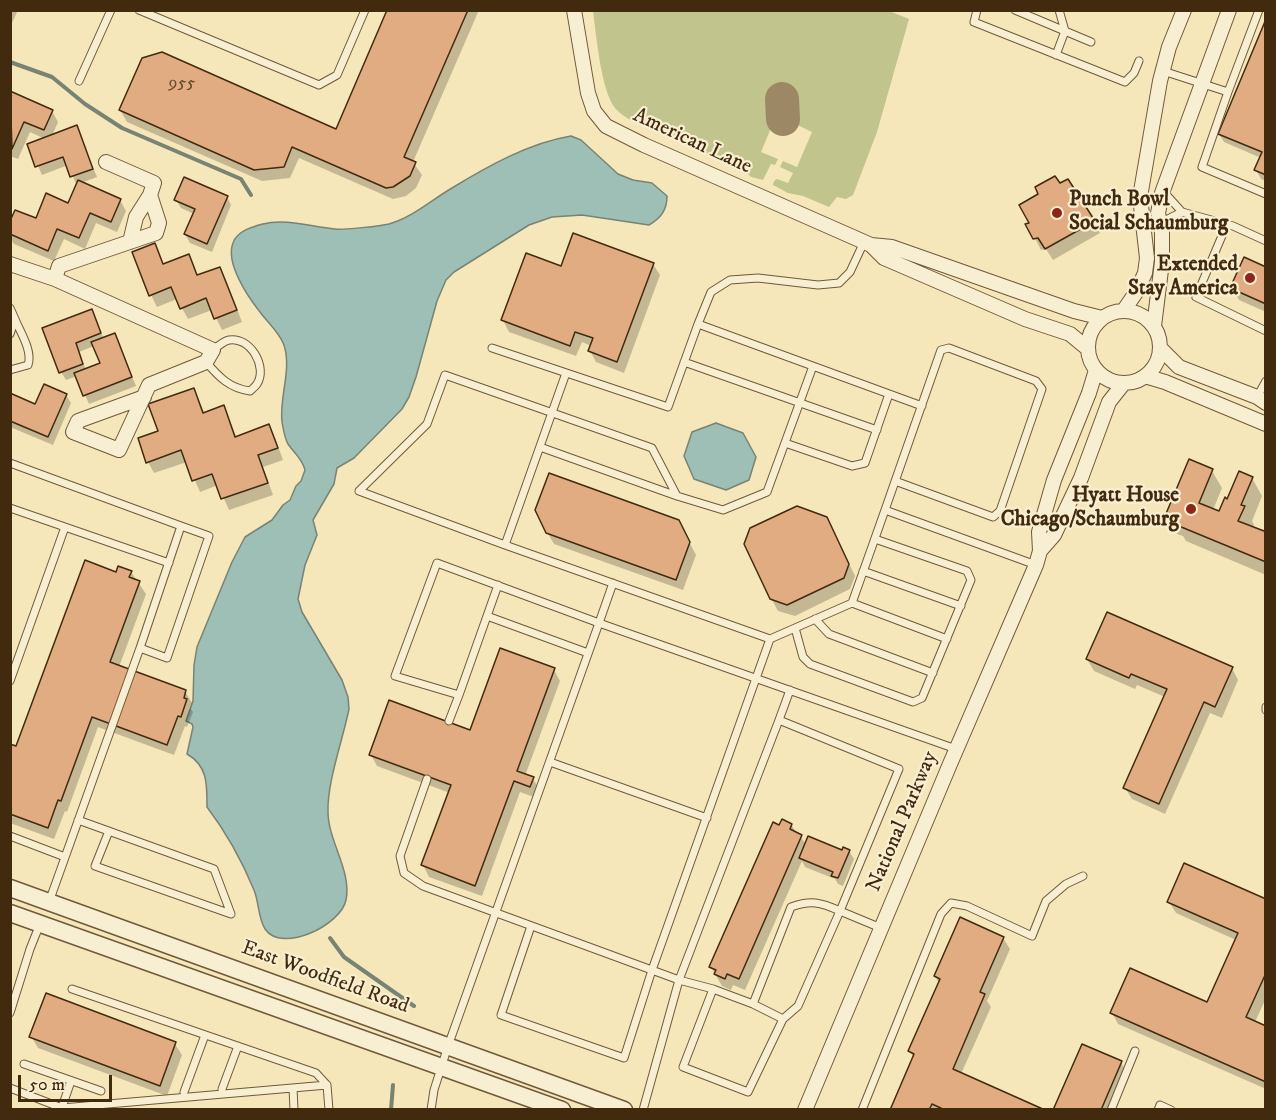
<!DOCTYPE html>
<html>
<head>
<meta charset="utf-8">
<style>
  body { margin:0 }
  #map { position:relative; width:1276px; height:1120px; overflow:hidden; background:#f5e7ba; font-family:"IM FELL DW Pica",serif }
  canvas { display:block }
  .frame { position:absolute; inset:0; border:12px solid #422a0f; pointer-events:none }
  .scale { position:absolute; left:18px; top:1075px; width:94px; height:27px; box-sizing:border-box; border:3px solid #422a0f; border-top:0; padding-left:8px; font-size:18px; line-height:21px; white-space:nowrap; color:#422a0f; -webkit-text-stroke:4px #f8efd2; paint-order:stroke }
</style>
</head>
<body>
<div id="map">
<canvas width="1276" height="1120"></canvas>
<div class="frame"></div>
<div class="scale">50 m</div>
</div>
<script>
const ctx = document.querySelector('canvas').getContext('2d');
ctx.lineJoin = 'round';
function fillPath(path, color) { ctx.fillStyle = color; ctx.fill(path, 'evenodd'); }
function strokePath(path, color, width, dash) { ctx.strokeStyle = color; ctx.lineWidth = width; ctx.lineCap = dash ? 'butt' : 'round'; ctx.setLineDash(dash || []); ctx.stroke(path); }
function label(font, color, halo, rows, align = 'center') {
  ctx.font = font + ' "IM FELL DW Pica",serif'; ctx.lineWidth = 4.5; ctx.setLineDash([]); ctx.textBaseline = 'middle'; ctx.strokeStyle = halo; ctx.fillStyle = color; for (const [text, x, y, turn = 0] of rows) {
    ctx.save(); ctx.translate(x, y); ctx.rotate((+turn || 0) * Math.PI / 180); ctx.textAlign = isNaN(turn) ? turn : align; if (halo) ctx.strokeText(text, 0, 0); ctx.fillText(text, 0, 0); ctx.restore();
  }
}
fillPath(new Path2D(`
  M889,11l20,8 -32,113 -24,63 -7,4 -9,-2 -8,10 -26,-11 -15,-3 -15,-8 1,-4 3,-2 11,4 5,-10 -13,-6 3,-6 14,6 15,-35 -27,-13 -2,-19 5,2 2,-7 -12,-5 -3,6 5,3 2,19 -6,-2 -15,36 17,7 -3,6 -4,-1 -8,16 -12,-3 -8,-8 -109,-47c-7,-4 -14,-8 -19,-14 -14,-17 -19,-75 -22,-97z`), '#c1c48c');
const water = new Path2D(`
  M571,136l10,4 37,34 15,6 19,3 15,13c0,14 -6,22 -18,29l-67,-10 -30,2 -23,8 -75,47 -8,8 -9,21 -21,76 -7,20 -7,12 -48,49 -17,10 -3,16 -21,36 4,15 -12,30 -7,34 4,13 40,68 6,17 1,12c-6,30 -22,73 -21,103 0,29 24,59 18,88 -5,25 -64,54 -81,29 -7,-11 -6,-27 -11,-39 -12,-29 -28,-58 -47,-83 0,-22 1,-41 -20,-53l6,-27 -1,-3 -6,-3 7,-20 1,-36 3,-18 35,-85 13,-25 27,-17 11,-15 7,-5 6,-14 5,-5 4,-11c-3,-12 -11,-17 -17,-26 -3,-5 -5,-16 -6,-22 -3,-25 10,-52 2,-77 -5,-13 -16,-22 -24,-33 -12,-15 -35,-49 -27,-69 4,-12 19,-16 30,-19 23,-6 49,3 72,5 8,1 46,-3 54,-5 24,-7 41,-23 63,-36 36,-22 77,-45 119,-52z
  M716,423l27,10 13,24 -7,23 -23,10 -32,-11 -10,-23 8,-24z`);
fillPath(water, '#9dbfb5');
strokePath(water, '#798373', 1.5);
fillPath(new Path2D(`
  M10,10h8l-8,17z
  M389,10h90l-66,152 9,13 -6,13 -10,8 -13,3 -94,-41 -9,20 -28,3 -135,-59 -7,-12 216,21z
  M1266,23v158l-5,-2 -5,-9 5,-12 -37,-16 -5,-8z
  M10,93l42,18 6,11 -6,14 24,-9 21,50 -16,6 39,17 6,11 -9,21 -21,-9 -11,26 -21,-10 -10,22 -40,-17 -4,-6v-14l26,-4 33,-15 8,-19 -9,-21 -26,10 -13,-30 16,-6 -15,-7 -12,27 -8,-3z
  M1068,181l32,52 -47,27 -7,-11 -5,1 -6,-12 24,-53z
  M227,197l4,8 -19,47 -22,-9 -5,-9 9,-20 -13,-6 -5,-8z
  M154,245l10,20 24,-9 10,21 21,-9 7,12 16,42 -20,8 -10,-20 -24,9 -11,-20 -20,8 -6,-12z
  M653,264l7,11 -36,98 -28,-11 -6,-11 1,-5 -9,-4 -6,14 -67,-24 -6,-12 59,-52z
  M1266,269v43l-27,-12 -7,-12z
  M91,311l13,28 10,-4 22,51 -47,18 -12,-28 -11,4 -5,-8zM94,346l8,18 -16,6 -7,-18z
  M194,390l11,24 19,-7 13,31 32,-12 6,12 8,22 -20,7 10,28 -44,15 -11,-25 -18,7 -13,-30 -33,11 -6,-11 12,-30z
  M10,395l26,11 30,-11 5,8 -18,42 -43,-18z
  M1212,471l10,17 -9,22 7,3 8,-12 24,-23 10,18 -10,25 2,4 -2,3 14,4v43l-80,-34 -3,-5 -6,-2 -10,-18z
  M833,530l22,46 -5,13 -55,27 -17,-5 -7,-13z
  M547,532l138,2 11,21 -13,35 -129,-46z
  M131,572l15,22 -27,73 66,24 7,12 -2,5 3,4 -6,15 -2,-1 -11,29 -76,-28 -31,85 -2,-1 -11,28 -44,-16v-77l7,2 100,-174z
  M1087,659l145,9 6,12 -16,38 -12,-5 -45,101 -33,-15 -7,-11 40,-91 -28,-12 -2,4 -41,-18z
  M554,670l6,11 -35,95 8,3 7,11 -3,8 -17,-6 -38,104 -53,-19 -6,-12 27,-72 -73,-27 -6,-11 100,-23z
  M791,825l15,19 37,8 6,-1 5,8 -11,27 -5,-2 -3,-5 -30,-12 -3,-6 -57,129 -12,-5 -2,5 -9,-4 -11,-19 69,-140z
  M1266,901v97l-11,24 11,5v62l-148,-65 -6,-11 96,-9 28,-64 -60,-27 -7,-11z
  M1003,938l7,11 -23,52 4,6 -30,67 81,36h-151l23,-52 -4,-7 29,-68 -4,-7z
  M31,1036l144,8 7,11 -15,41 -129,-48z
  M1121,1063l7,11 -16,36h-57z`), '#0003');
strokePath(new Path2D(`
  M10,62l42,15 33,27 37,24 119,51 10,16
  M330,938l14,19 70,49
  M391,1110l2,-25`), '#798373', 4);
strokePath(new Path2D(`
  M782,99l1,20`), '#9c8864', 34);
const building = new Path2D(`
  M387,10h81l-64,147 12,5 -6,14 -17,11 -7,1 -94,-41 -8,20 -30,3 -135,-60 23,-52 20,-6 174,77z
  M1266,19v156l-12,-5 8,-18 -44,-18z
  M10,91l43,19 -9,20 -20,-8 -12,27z
  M77,125l16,44 -23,8 -7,-20 -28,10 -8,-23z
  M1055,176l5,7 8,-4 27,42 -50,28 -7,-11 -5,1 -8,-15 4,-1 -10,-18 19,-11 -3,-7z
  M184,177l44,19 -21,48 -23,-10 11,-25 -21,-9z
  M78,180l43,19 -10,23 -21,-9 -11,25 -22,-9 -9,22 -38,-17v-13l5,-11 21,8 10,-25 22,10z
  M573,233l81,30 -37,99 -29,-11 5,-13 -18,-6 -5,14 -69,-26 25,-67 35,13z
  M155,243l8,21 26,-10 8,21 23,-8 17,43 -23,9 -8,-21 -26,11 -9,-22 -22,9 -17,-44z
  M1244,257l22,10v37l-36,-16z
  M92,309l9,24 -25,10 7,21 -24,9 -17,-45z
  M115,333l17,44 -49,19 -9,-23 26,-10 -9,-21z
  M44,384l23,10 -19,43 -38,-16v-28l25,11z
  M194,388l9,25 21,-8 11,32 34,-13 9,24 -20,7 10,28 -47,16 -9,-25 -20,7 -11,-31 -35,13 -8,-25 20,-7 -10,-27z
  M1189,459l24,10 -14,34 20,8 6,-14 2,2 12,-28 14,6 -12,28 4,1 -7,15 26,10 2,-3v34l-92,-38 1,-4 -10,-4z
  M549,473l130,47 11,22 -14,38 -130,-47 -11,-23z
  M797,506l30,11 22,47 -5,14 -57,27 -17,-6 -26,-55 6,-16z
  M85,560l31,12 2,-6 14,5 -3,6 11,4 -30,81 76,28 -2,8 3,1 -6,18 -3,-1 -11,29 -75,-28 -31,84 -3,-1 -10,28 -38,-14v-70l6,2z
  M1107,612l126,55 -18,40 -11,-5 -45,102 -36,-16 44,-99 -36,-15 -2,4 -43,-19z
  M500,648l55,20 -38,103 17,6 -4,10 -16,-6 -39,105 -54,-21 30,-80 -82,-30 20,-55 81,30z
  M782,819l10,5 -2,5 12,6 -63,144 -12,-5 -2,5 -11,-5 2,-4 -7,-3 64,-145 6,3z
  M808,836l34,14 1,-3 7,3 -12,28 -7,-2 2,-4 -34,-14z
  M1184,863l82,36v74l-20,44 20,9v56l-156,-69 20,-45 77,34 31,-69 -71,-31z
  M960,917l44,20 -24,55 5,2 -32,75 92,41h-100l-13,-6 -3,6h-39l24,-56 -6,-3 32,-72 -6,-3z
  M46,993l130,49 -16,44 -131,-49z
  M1082,1044l40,17 -21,49h-48z`);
fillPath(building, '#e1ac82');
strokePath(building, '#422a0f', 1.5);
const service = new Path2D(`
  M139,10l180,75 18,-10 28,-65
  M977,10l-3,12 151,60 9,-9 5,-12
  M1015,10l76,32
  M1056,55l9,-24 -6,-21
  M1163,71l65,21 -26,75 64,27
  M79,81l32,-71
  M1228,92l31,-82
  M1163,191l19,21 51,14 33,15
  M1160,223l22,-11
  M1227,224l-31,73 70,34
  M864,242l-14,30 -11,11 -21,2 -60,-7 -28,2 -19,12 -13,32 224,82
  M10,308l5,11 -5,15
  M492,348l176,59 30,-83
  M206,362c13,15 23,26 44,29 2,-2 5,-4 7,-7 11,-17 -7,-48 -28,-44 -5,1 -11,6 -16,10
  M684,362l193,68
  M10,370l18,-5c5,-14 -8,-33 -13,-46
  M566,373l-61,172 265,94
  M1257,397l9,-16
  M785,443l67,23 13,-3 24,-69
  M540,447l137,49
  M10,463l171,63 28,10 -42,122 -27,-10 41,-122
  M10,508l159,55
  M885,510l56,-160 8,-2 87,33 6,8 -42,122 -7,6 -98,-36
  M505,545l-146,-54 68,-67 18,-49 207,73 25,48 46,14 44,-18 46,-126
  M863,571l98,35
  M498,585l-39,110 -64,-19 42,-113 162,60 14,-40
  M852,603l95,36
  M487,616l101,37
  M815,619l14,15 104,39
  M795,628l8,29 7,7 103,38 9,-4 49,-118 -4,-9 -92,-32
  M10,681l55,-154
  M1266,707v3
  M449,721l10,-26
  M550,762l157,56
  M427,779l-27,77 4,17 19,13 256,94 100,-260
  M78,820l136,49 17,45 -136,-48 14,-35
  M10,836l55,21
  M49,902l91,-254
  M531,926l-30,89 123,43 28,-88 118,-331 82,-36 33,-93 151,55
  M713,989l40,15 38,-97c20,-7 29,-5 49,4l59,-142 -120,-49 11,-30
  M753,1004l30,15
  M10,1013l20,-64 10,-25
  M24,1064l77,27
  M327,1085l2,25
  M10,1088l52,20 265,-23 -11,-12 -244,-84
  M293,1088l1,22
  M222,1089l16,-43
  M184,1092l21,-57
  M61,1110l10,-29
  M431,1110l3,-20 14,-44 151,-423 357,126
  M643,1110l36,-130 34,9 -30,78 65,25 35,-73 15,-13 42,-95 41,17
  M862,1110l79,-196 10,-11 16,3 65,30 14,-35 20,-17 17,-8
  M1111,1110l24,-59
  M1158,1110l2,-5 11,5`);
const minor = new Path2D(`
  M574,10l14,83 6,18 12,15 38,19 227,100 21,2 182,64 28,7
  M130,242l6,-25 14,-22
  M871,245l13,13 141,61 45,15 17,14
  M10,264l45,15 158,71 -7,12 -57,23 -30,65 -46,-18 5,-11 66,-24
  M55,279l4,-13 97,-33 3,-10 -9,-28 4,-12 -48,-21
  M1124,310l13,-19 8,-18 2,-15 -7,-61 20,-116 9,-34 15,-37
  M1088 347a36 36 0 1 1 72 0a36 36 0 1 1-72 0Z
  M1154,326l8,-64v-29l-4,-20 4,-20 67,-183
  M1160,348l19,19 78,30 9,6
  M1145,376l20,6 101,42
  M1040,551l14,-16 27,-57 28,-76 15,-19
  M805,1110l145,-346 86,-199 4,-14 -1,-19 15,-52 35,-87 7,-23`);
const tertiary = new Path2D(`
  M10,888l614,222
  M10,913l552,197`);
strokePath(service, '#6f593a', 9);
strokePath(minor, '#6f593a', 16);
strokePath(tertiary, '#6f593a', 19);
strokePath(service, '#f8efd2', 7);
strokePath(minor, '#f8efd2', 14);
strokePath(tertiary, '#f8efd2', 16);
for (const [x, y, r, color] of [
  [1057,213,6,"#8f2418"],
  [1250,278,6,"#8f2418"],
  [1191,509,6,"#8f2418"]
]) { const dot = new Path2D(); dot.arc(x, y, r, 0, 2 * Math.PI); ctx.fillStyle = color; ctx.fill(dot); strokePath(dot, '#f8efd2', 2); }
label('18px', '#6a4a2c', null, [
  ["955",182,84]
]);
label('21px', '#422a0f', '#f8efd2', [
  ["American Lane",692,142,25],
  ["National Parkway",903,822,-67],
  ["East Woodfield Road",325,978,20]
]);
label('bold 21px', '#422a0f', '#f8efd2', [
  ["Punch Bowl",1069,201,"left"],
  ["Social Schaumburg",1069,225,"left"],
  ["Extended",1238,266],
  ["Stay America",1238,290],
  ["Hyatt House",1179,497],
  ["Chicago/Schaumburg",1179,521]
], 'right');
</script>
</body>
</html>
